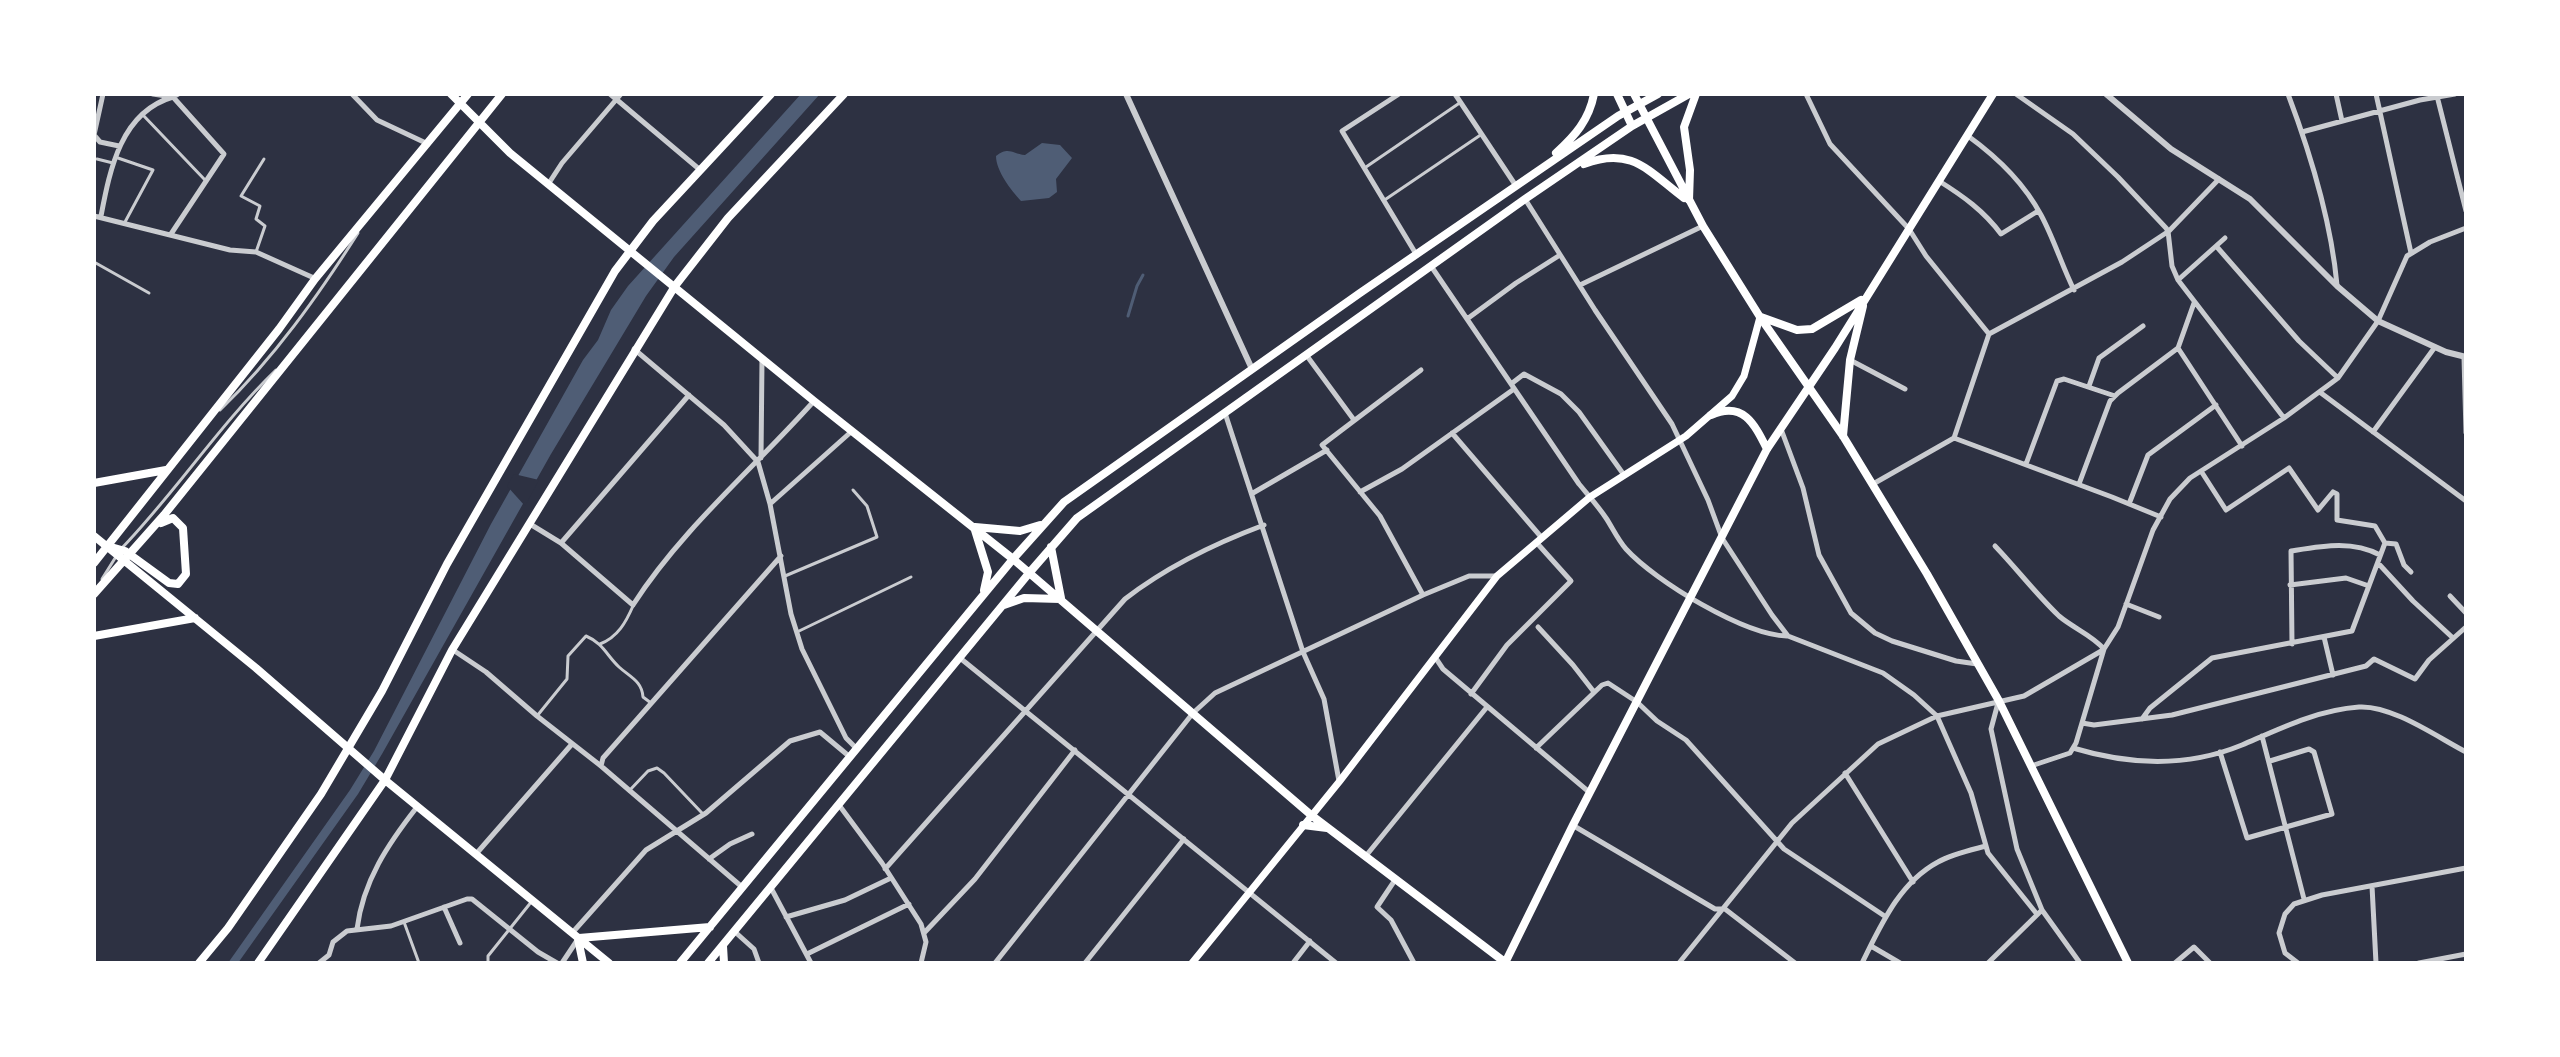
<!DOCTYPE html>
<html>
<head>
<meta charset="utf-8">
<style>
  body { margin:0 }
  #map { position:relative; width:2560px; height:1057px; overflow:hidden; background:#2d3142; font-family:Karla,sans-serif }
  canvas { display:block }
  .frame { position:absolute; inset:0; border:96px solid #fff; pointer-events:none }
</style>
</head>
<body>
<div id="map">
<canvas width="2560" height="1057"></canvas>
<div class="frame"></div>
</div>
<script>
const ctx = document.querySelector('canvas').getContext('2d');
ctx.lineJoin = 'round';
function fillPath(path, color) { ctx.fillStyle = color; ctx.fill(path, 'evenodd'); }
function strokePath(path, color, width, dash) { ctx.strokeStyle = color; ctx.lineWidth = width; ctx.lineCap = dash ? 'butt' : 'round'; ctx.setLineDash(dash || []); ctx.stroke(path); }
fillPath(new Path2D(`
  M801,94h19l-146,163 -28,39 -95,158 -169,300 -24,40 -120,169h-10l122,-173 24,-39 117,-227 92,-164 15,-20 13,-30 17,-24z
  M1042,143l18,2 12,13 -16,21 1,13 -8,6 -28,3c-10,-11 -25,-30 -25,-45 13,-10 16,-2 29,-1z`), '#4f5d75');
fillPath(new Path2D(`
  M514,474l25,6 -14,26 -18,-20z`), '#2d3142');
strokePath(new Path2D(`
  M1128,316l9,-30 6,-11`), '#4f5d75', 3);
strokePath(new Path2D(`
  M142,114l63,66
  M118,158l35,12 -28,52
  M97,159l16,4
  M1366,167l95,-65
  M1386,199l96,-65
  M256,252l9,-26 -9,-7 4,-13 -19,-10 23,-37
  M94,262l55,31
  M220,410c54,-52 98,-114 138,-177
  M121,549c55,-57 98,-124 155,-179
  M785,576l92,-39 -10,-31 -14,-16
  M102,579l15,-24
  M797,632l114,-55
  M600,644c18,-7 26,-22 33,-38
  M537,716l30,-37 1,-23 18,-20c17,7 21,20 33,31 11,10 23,14 24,30l8,6
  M629,791l19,-20 9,-3 7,5 38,40
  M404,922l15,41
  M488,963v-7l44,-55`), '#caccd0', 3);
strokePath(new Path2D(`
  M103,94l-9,41 6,7 19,4
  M153,94l20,3 5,-3
  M352,94l25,26 51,24
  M610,94l89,75
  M1399,94l-57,37 74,123
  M1455,94l61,92
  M1806,94l24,50 79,85 17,27 63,78
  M2016,94l57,40 45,43 48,51 2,3 4,35 6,14
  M2288,94c23,61 43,126 49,191
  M2336,94l6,27
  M2376,94l35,159
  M2437,96l29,115
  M2302,132l118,-32 35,-6
  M1968,136c29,21 56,47 73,79 13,24 21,51 33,75
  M1939,181c24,15 45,30 62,53l37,-23
  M549,183l13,-20 59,-69
  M1525,199l70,111 77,114 36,76 14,38 50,77 16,21 95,37 31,22 23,21 34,77 17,60 48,60
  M94,216l136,34 26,2 58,26
  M101,216c9,-47 20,-104 72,-119l51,57 -53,80
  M2225,238l-47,42 106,138
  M2217,247l82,94 39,37
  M1431,266l148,218c9,11 19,22 27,34 6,9 12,22 20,31 29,32 118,86 161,87
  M1580,285l123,-59
  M1467,319l49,-36 44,-28
  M2178,348l64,98
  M634,349l90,76 34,37 12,42 21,110 11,35 44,89 10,10
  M1307,356l47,64
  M2464,357l2,76
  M1850,360l55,29
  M1421,370l-99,75 58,71 43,79
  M1511,384l13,-10 37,20 18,18 45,63
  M2089,386l10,-28 44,-32
  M2321,393l145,108
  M1225,413l78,239 21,47 15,82
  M1781,429l22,59 16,67 32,58 24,20 17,8 64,20 21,3
  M2373,432l62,-85
  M1452,433l90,105
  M1954,438l35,-104 133,-72 47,-31 50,-52
  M1954,438l158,59 49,20
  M761,458l1,-98
  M2026,464l31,-83 7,-2 51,17
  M2201,471l25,39 63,-42 29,42 15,-18
  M1873,484l81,-46
  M2079,484l31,-83 8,-8 60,-45 16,-45
  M1360,492l42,-23 112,-80
  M1253,493l74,-43
  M770,504l82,-73
  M2129,504l19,-49 68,-50
  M530,524l31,19 72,62c48,-75 122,-138 181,-204
  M561,543l128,-148
  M2385,543l11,1 8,21 7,7
  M1995,546c22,23 41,48 64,70 14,12 33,19 45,33
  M2378,563l35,38 40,37
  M2290,585l56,-7 23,8
  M2450,596l16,17
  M2126,604l33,13
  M1538,627l35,38 21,27
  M2324,637l9,38
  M2292,644l-1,-93c31,-5 61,-11 89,4
  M453,650l33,22 51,44 64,50 141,121
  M1435,657l8,12 146,123
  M960,658l376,305
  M1471,694l36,-49 64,-64 -35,-39
  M2142,719l8,-11 62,-50 140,-27 33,-88 -10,-17 -38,-6v-26l-4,-2
  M2082,723l12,2 78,-10 194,-49 8,-7 41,20 14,-19 37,-33
  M2262,736l42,163
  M1536,748l66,-63 6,-2 29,19 20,19 29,19 98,109 102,68
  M2073,748c56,17 113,20 169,-3 37,-16 75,-35 117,-38 33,-2 78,30 107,45
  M2220,752l27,86 85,-24 -18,-62 -5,-3 -39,12
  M601,766l2,-8 178,-202
  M2031,766l39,-13 6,-10 28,-94 14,-22 35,-97 17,-31 20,-21 94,-60 54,-40 40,-57 29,-65 23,-14 36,-14
  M1845,773l68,109
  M839,805l43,58 39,61 5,18 -5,21
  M1574,826l141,83h10l70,54
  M476,854l96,-110
  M1365,857l122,-150
  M709,859l21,-15 22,-10
  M885,869l240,-270c40,-31 91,-56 139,-74
  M1395,880l-18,27 14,13 23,43
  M2372,886l4,77
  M771,888l40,75
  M444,907l16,36
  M2042,910l38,53
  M786,917l59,-17 46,-22
  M357,929c6,-48 31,-85 60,-122
  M734,931l20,18 5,14
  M573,932l73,-82 60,-37 84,-72 30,-9 30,25
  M924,933l51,-54 100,-129
  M1871,946l29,17
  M807,954l102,-50
  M319,963l10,-8 4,-13 14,-11 44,-5 76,-27h5l66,53 19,11
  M562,963l16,-24
  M995,963l198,-250 22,-20 208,-98 46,-19h27
  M1085,963l99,-124
  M1293,963l17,-22
  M1679,963l113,-140 86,-79 59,-28 87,-20 79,-46
  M1862,963c19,-38 37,-80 76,-101 14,-8 33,-12 48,-16
  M1988,963l54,-53 -25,-61 -26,-120 7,-26
  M2175,963l19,-16 16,16
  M2298,963l-13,-10 -6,-20 6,-19 9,-10 28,-9 144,-27
  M2419,963l47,-9`), '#caccd0', 5);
strokePath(new Path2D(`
  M1126,94l126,275
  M2106,94l65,55 79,50 87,87 41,35 68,31 20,5`), '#caccd0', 6);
strokePath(new Path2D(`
  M1192,963l147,-181 158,-206 93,-79 96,-61 46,-40 12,-20 16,-59`), '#fff', 7);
strokePath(new Path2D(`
  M451,94l59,59 304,248 199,158 298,256 195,148
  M1617,94l15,32
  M1634,94l69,132 57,91 83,119 84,138 72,127 129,262
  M1556,153c19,-17 33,-33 38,-59
  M1584,164c48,-18 64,7 100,34
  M1689,200l1,-30 -6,-43 12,-33
  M1761,317l36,13 15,-1 49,-29
  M1711,415c32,-14 43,8 56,34
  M1843,436l7,-76 13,-54
  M94,483l72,-13
  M974,527l14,45 -4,18
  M975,527l45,4 20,-6
  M94,536l162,132 129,112 224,183
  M111,547l14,4 44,32 9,1 8,-10 -3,-46 -10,-10 -12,5
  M1051,547l10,51
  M94,563l185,-234 36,-50 153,-185
  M94,594l70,-79 338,-421
  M1004,605l20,-7 36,1
  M94,636l101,-18
  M1303,825l24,3
  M579,938l131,-11
  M578,939l5,24
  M723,946l1,17
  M199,963l29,-35 93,-134 61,-103 65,-127 168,-293 38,-50 118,-127
  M258,963l127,-183 67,-130 223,-364 53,-68 116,-124
  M680,963l333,-404 51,-57 296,-209 258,-177 40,-22
  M708,963l322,-391 47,-54 448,-319 107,-73 57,-32
  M1505,963l68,-138 194,-376 68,-101 158,-254`), '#fff', 8);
</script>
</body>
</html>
